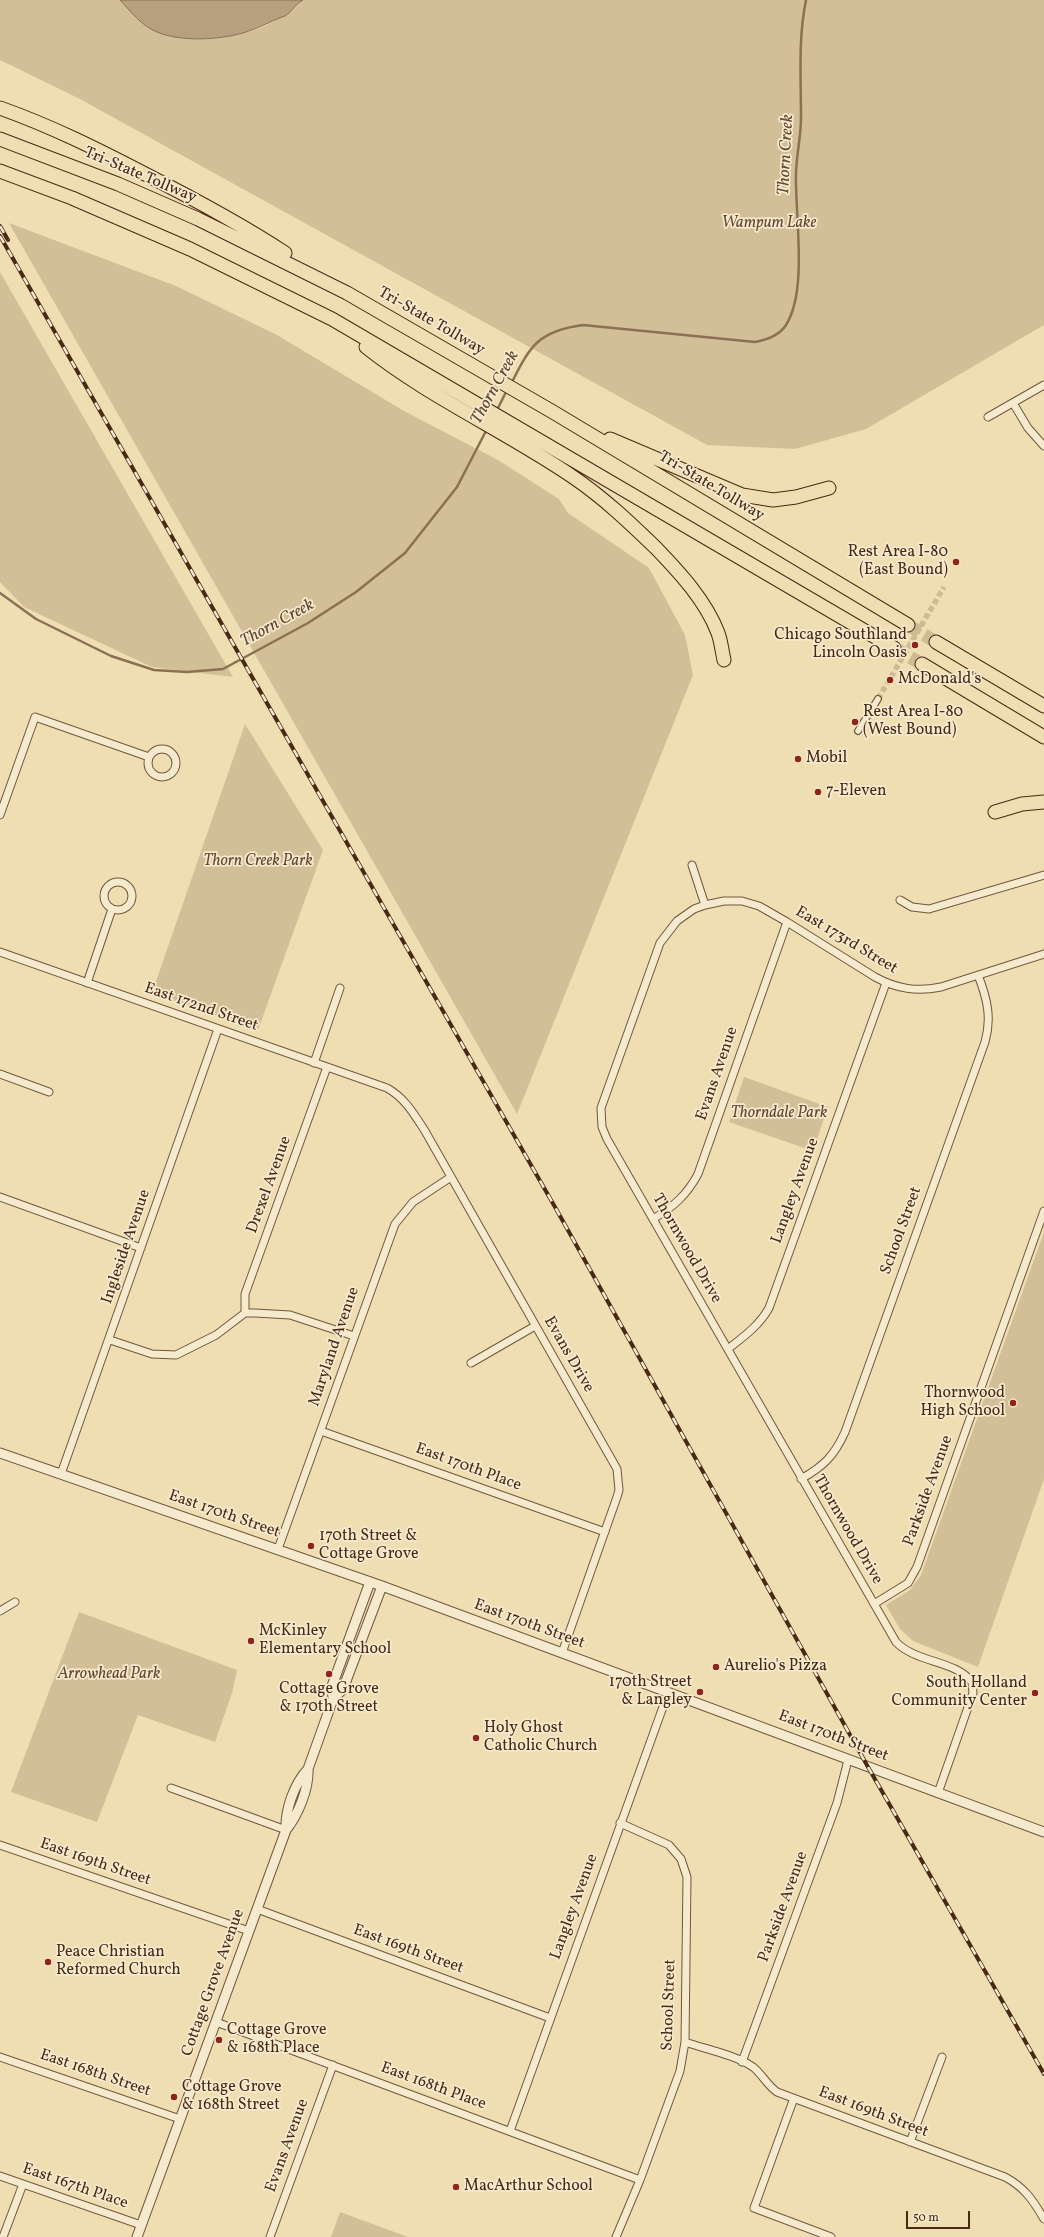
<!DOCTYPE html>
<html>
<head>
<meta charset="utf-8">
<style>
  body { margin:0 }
  #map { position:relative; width:1044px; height:2237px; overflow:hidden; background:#efdeb2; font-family:Vollkorn,serif }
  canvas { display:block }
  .scale { position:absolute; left:906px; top:2211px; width:64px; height:18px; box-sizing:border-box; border:2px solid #492816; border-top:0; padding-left:5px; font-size:12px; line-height:14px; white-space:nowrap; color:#492816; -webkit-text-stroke:3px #f5eacd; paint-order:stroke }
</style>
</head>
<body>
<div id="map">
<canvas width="1044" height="2237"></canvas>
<div class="scale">50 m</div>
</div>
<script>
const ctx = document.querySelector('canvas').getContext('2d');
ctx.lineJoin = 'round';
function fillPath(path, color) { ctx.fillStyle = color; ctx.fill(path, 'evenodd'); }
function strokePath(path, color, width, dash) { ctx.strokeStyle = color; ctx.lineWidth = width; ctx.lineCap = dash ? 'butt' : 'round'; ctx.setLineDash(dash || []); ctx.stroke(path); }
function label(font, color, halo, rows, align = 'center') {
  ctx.font = font + ' Vollkorn,serif'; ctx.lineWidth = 3.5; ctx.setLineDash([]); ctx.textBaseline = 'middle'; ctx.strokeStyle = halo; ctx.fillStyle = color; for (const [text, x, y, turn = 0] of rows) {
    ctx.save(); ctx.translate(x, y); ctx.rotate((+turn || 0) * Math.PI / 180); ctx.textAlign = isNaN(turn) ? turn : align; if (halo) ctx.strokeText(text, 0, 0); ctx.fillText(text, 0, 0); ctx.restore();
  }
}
fillPath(new Path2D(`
  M0,0h120c10,11 23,26 37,32 28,11 85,7 111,-8 7,-3 13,-7 19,-10 6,-4 8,-11 16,-14h741v325l-178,104 -71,20 -88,-4 -629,-347 -78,-38z
  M9,223l167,63 101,49 127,76 94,49 61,39 9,14 81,55 36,67 8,40 -176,439z
  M0,272l233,405 -81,-10 -128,-60 -24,-25z
  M245,724l78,126 -65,180 -106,-37z
  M744,1077l84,30 -15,44 -84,-29z
  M1044,1232v247l-66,188 -65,-26 -13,-12 -14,-24 24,-15 11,-15z
  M79,1612l158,58 -5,23 -17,49 -77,-27 -41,107 -86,-30z
  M340,2212l68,25h-77z`), '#d3bf97');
const water = new Path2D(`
  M120,0h183c-9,4 -12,15 -21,17 -13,5 -25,12 -39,16 -25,7 -62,9 -86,-1 -14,-5 -27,-21 -37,-32z`);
fillPath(water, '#b7a07d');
strokePath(water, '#8b7054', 1);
strokePath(new Path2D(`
  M511,384c19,-38 27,-53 72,-59l172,17c11,-2 24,-6 31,-17 21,-33 10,-104 10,-143 -1,-22 5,-43 5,-64 0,-40 -3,-79 5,-118
  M497,410l10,-20
  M0,593l36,26 75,37 43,14 33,2 36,-3 85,-46 48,-31 49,-39 52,-66 30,-58`), '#8b7054', 2.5);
strokePath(new Path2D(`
  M878,699l66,-112`), '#ceba93', 5.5, [5.5, 3]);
strokePath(new Path2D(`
  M908,625l28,17
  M894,648l28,16`), '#ceba93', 13, [13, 6]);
const pedestrian = new Path2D(`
  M858,731l20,-32`);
const minor = new Path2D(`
  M1013,403l15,25 16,18
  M988,417l56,-32
  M148 763a14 14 0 1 1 28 0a14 14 0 1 1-28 0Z
  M0,815l35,-98 114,40
  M692,865l13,40
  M104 896a14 14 0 1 1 28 0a14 14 0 1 1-28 0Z
  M900,900l12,7 17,2 115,-34
  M0,952l387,136c18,10 27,26 38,43l192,338 2,21 -2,7 -55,156
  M87,983l25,-74
  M314,1063l26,-75
  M0,1074l49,18
  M0,1197l141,51
  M653,1219c20,-12 34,-24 45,-45l89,-252
  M245,1313v-19l82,-227
  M110,1340l42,14 24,1 40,-20 29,-22h10l35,2 64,21
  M728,1349c15,-12 31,-23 41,-41l117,-325
  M471,1363l64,-37
  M321,1431l284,101
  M61,1474l157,-445
  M801,1479c23,-13 33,-23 44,-47l140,-390c7,-24 2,-44 -7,-67
  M278,1549l117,-325 18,-22 38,-25
  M874,1604l34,-21 9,-16 127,-356
  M0,1611l15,-9
  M171,1788l115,42
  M938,1793l35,-100 -1,-11c-17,-22 -56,-19 -76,-40l-289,-503 -5,-12 -1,-19 59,-165 17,-22 17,-12 11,-4 19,-4h18l17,5 28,16 88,55c22,12 42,15 66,10l103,-33
  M0,1845l249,86
  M257,1909l293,109
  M216,2022l424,158
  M685,2042c20,7 51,13 68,25 9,7 14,18 24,25l228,85c19,10 28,23 39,42
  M0,2057l180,62
  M742,2062l95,-259 11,-43
  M794,2098l-40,110 77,29
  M510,2131l158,-438
  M910,2142l32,-85
  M0,2176l141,49
  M3,2237l20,-53
  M270,2237l63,-172
  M616,2237l24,-57 40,-109 5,-29 2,-165 -6,-18 -12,-14 -49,-22`);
const tertiary = new Path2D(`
  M0,1453l382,133 662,246
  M333,1699l-1,-13 38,-104
  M286,1830c-1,-20 8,-46 22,-61l25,-70 10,-10 39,-103
  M137,2237l149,-407c12,-15 23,-41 22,-61`);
const motorway = new Path2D(`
  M0,108c51,18 99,42 147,67 47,24 94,49 138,78
  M0,139l118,45 80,35 149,74 206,119 355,213
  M0,171l72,27 118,51 142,70 562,329
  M366,347c64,51 140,84 207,130 31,21 57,46 83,71 24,25 50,53 62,85 3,8 4,18 6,27
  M610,439l132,56 31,5 23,-3 33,-9
  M936,642l108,64
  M922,664l122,73
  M995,812l27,-8 22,-2`);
strokePath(pedestrian, '#72563d', 8);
strokePath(minor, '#72563d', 9);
strokePath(tertiary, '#72563d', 11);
strokePath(motorway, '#492816', 15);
strokePath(pedestrian, '#f5eacd', 5.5);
strokePath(minor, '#f5eacd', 7);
strokePath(tertiary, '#f5eacd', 9);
strokePath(motorway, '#efdeb2', 13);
const rail = new Path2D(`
  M0,226l8,14
  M0,236l555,971 313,560 176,307`);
strokePath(rail, '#492816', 4);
strokePath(rail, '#f5eacd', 2.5, [8]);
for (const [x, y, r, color] of [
  [956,562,4,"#8f2418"],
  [915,645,4,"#8f2418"],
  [890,680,4,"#8f2418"],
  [855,722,4,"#8f2418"],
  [798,759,4,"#8f2418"],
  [818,792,4,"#8f2418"],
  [1013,1403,4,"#8f2418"],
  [311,1546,4,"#8f2418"],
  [251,1641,4,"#8f2418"],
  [716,1667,4,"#8f2418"],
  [329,1674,4,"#8f2418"],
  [700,1692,4,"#8f2418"],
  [1035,1693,4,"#8f2418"],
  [476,1738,4,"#8f2418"],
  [48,1962,4,"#8f2418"],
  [219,2040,4,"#8f2418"],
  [174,2097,4,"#8f2418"],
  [456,2187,4,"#8f2418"]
]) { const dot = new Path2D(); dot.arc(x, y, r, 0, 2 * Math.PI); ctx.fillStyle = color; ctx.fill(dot); strokePath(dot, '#f5eacd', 1.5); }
label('16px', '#492816', '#f5eacd', [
  ["Tri-State Tollway",140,176,23],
  ["Tri-State Tollway",431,322,30],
  ["Tri-State Tollway",711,487,31],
  ["East 173rd Street",846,941,31],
  ["East 172nd Street",201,1008,19],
  ["Evans Avenue",718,1074,-71],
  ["Drexel Avenue",270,1185,-70],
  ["Langley Avenue",796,1191,-70],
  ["School Street",902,1231,-70],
  ["Ingleside Avenue",127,1247,-71],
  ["Thornwood Drive",686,1249,60],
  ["Maryland Avenue",335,1347,-71],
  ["Evans Drive",568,1355,60],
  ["East 170th Place",468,1468,20],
  ["Parkside Avenue",929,1491,-70],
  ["East 170th Street",224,1515,19],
  ["Thornwood Drive",847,1530,60],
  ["East 170th Street",529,1625,20],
  ["East 170th Street",833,1737,21],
  ["East 169th Street",95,1863,19],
  ["Langley Avenue",575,1907,-70],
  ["Parkside Avenue",784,1907,-70],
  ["East 169th Street",408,1950,20],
  ["Cottage Grove Avenue",214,1983,-70],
  ["School Street",670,2005,-88],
  ["East 168th Street",95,2074,19],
  ["East 168th Place",433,2087,20],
  ["East 169th Street",873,2113,21],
  ["Evans Avenue",288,2146,-70],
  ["East 167th Place",75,2187,19]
]);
label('italic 16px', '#654630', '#f5eacd', [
  ["Wampum Lake",769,224],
  ["Thorn Creek Park",258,862],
  ["Thorndale Park",779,1114],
  ["Arrowhead Park",109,1675]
]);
label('16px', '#492816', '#f5eacd', [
  ["Rest Area I-80",948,553,"right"],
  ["(East Bound)",948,571,"right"],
  ["Chicago Southland",907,636,"right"],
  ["Lincoln Oasis",907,654,"right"],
  ["McDonald's",898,680],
  ["Rest Area I-80",863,713],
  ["(West Bound)",863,731],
  ["Mobil",806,759],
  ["7-Eleven",826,792],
  ["Thornwood",1005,1394,"right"],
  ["High School",1005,1412,"right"],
  ["170th Street &",319,1537],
  ["Cottage Grove",319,1555],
  ["McKinley",259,1632],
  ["Elementary School",259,1650],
  ["Aurelio's Pizza",724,1667],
  ["170th Street",692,1683,"right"],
  ["& Langley",692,1701,"right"],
  ["South Holland",1027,1684,"right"],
  ["Community Center",1027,1702,"right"],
  ["Cottage Grove",329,1690,"center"],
  ["& 170th Street",329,1708,"center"],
  ["Holy Ghost",484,1729],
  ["Catholic Church",484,1747],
  ["Peace Christian",56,1953],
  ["Reformed Church",56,1971],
  ["Cottage Grove",227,2031],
  ["& 168th Place",227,2049],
  ["Cottage Grove",182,2088],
  ["& 168th Street",182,2106],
  ["MacArthur School",464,2187]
], 'left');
label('italic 17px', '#644630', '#f5eacd', [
  ["Thorn Creek",787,155,-87],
  ["Thorn Creek",496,388,-61],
  ["Thorn Creek",278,624,-29]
]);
</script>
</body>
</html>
